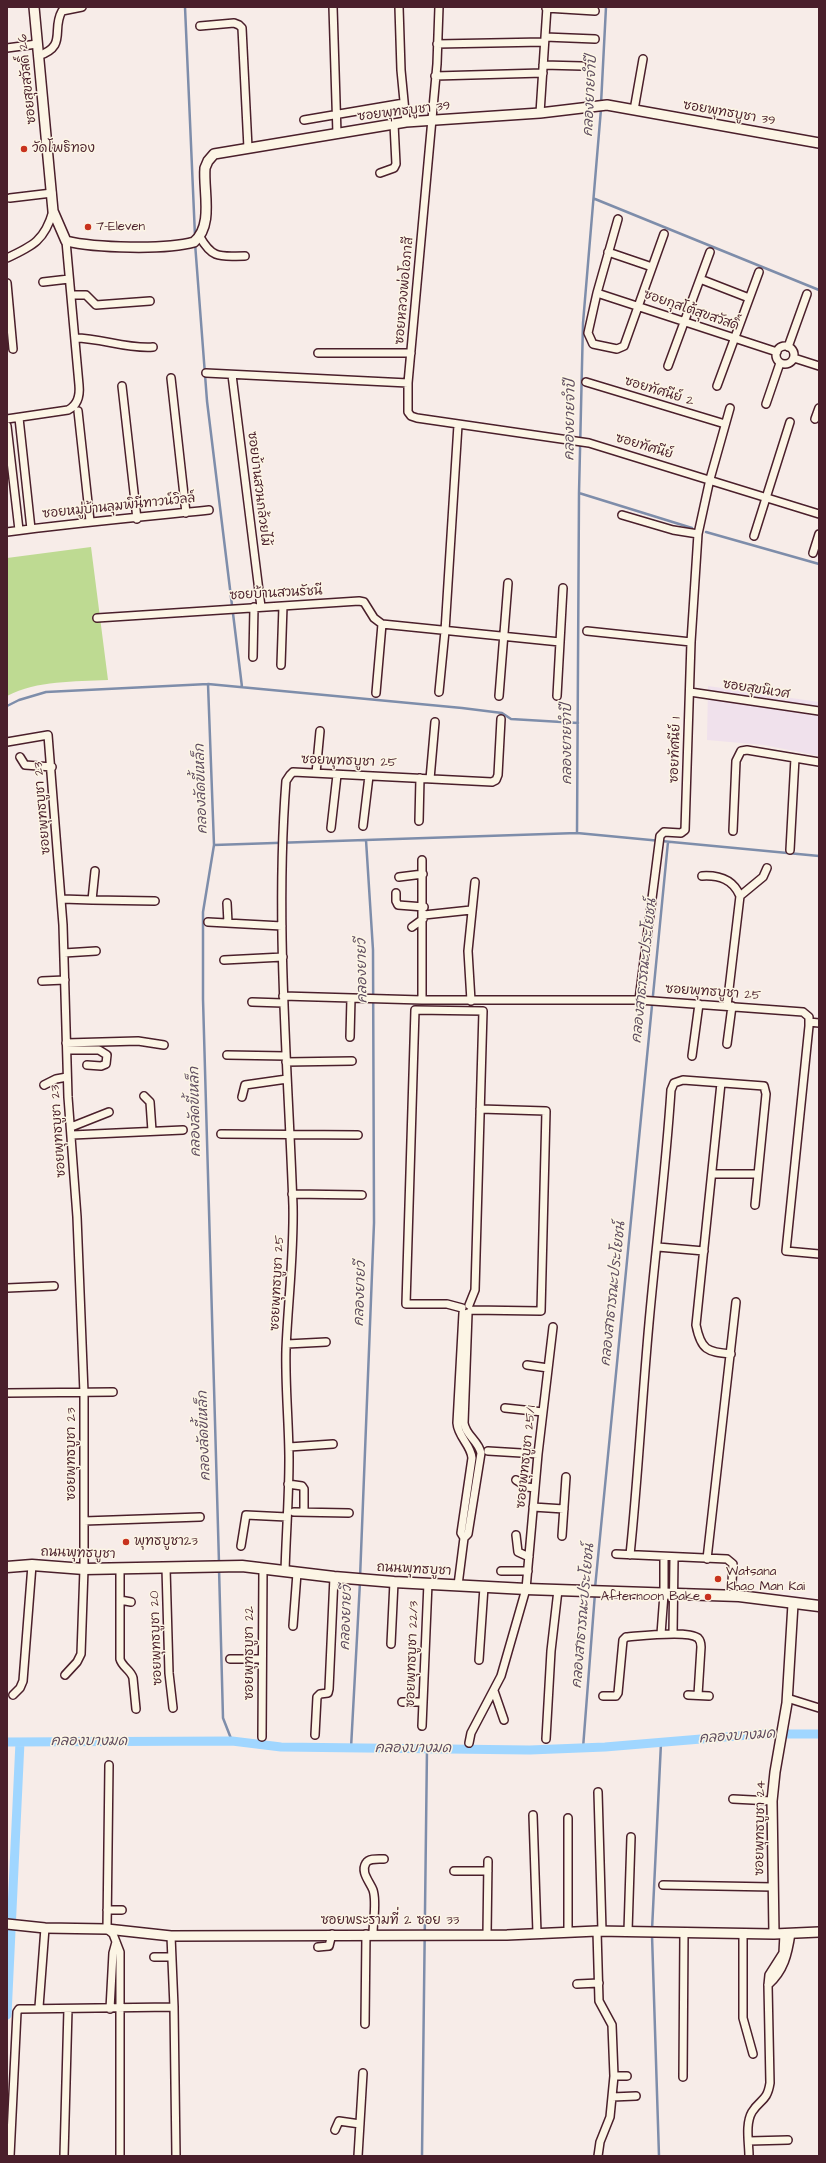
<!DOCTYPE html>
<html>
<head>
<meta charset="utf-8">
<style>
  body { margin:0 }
  #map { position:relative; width:826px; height:2163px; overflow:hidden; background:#f7ece8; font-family:"Architects Daughter",sans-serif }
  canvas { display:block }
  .frame { position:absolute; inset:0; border:8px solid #4a1f2b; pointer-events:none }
</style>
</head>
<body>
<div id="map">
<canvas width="826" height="2163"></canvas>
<div class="frame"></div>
</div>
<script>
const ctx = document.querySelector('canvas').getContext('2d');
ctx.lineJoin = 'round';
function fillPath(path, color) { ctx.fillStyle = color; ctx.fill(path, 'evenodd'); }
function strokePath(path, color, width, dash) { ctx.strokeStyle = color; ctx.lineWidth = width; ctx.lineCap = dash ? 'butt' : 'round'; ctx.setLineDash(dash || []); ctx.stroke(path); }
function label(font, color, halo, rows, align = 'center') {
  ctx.font = font + ' "Architects Daughter","Playpen Sans Thai",sans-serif'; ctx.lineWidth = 3; ctx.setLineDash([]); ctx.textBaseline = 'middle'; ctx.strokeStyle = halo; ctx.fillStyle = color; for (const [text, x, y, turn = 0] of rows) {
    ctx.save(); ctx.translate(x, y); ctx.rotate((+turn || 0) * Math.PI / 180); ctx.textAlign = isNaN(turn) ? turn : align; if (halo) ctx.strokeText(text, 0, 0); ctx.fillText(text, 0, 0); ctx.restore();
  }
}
fillPath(new Path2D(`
  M708,686l111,16v54l-55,-11 -57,-5z`), '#f0e1ec');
fillPath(new Path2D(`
  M91,547l17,133c-34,2 -70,0 -101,16v-138z`), '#beda92');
strokePath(new Path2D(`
  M185,7l10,229
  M601,104l5,-97
  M595,199l224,91
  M195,243l12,158 35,286
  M579,493l113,35
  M706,532l113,32
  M208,684l254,24 40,5 9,6 67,4
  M7,706l12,-6 27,-8 162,-8 6,161 -11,67v87l16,564
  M577,833l2,-340 4,-170 18,-214
  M214,845l363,-12 242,23
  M219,1568l4,150 9,23
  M360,1578l14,-355 -1,-273 -7,-110
  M595,1588l73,-746
  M351,1748l9,-166
  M583,1748l12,-155
  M652,1930l9,-187
  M652,1935l7,221
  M422,2156l5,-408`), '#7e8daa', 2.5);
strokePath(new Path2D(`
  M7,1742l225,-1 49,6 249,3 75,-3 156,-13h58
  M7,2015l13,-273`), '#a0d6ff', 9);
const minor = new Path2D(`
  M333,7l4,127
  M399,7l2,63 5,52
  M439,7l-2,57 -29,319v29l3,4 6,2 172,25 230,71
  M546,8l49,3
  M200,26l34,-3 5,2 3,3 6,120
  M545,37l50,2
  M437,44l107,-2
  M7,48l30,-4
  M38,56c30,-10 13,-26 24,-45l20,-4
  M543,65l39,1
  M435,76l108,-3
  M634,110l9,-51
  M540,113l7,-106
  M304,120l100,-17
  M380,173l14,-5 2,-4 -2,-40
  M10,198l42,-5
  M618,219l-21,74 -9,40 5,11 24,5 7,-3 40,-112
  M200,237c13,23 21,19 45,19
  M608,252l44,15
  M7,258c26,-12 38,-18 46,-47
  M700,279l49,19
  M43,282l26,-3
  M7,283l6,66
  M597,293l180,59
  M71,295h15l10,10 54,-4
  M75,338c27,0 50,11 78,9
  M776 355a9 9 0 1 1 18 0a9 9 0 1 1-18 0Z
  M788,347l19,-53
  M318,353h93
  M794,358l25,8
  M668,366l42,-114
  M206,373l202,10
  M232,375l29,232
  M171,378l15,135
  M586,382l139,42
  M122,386l15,133
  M717,386l42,-114
  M766,404l14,-41
  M78,411l12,110
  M19,418l12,111
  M7,419l61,-9c10,-5 12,-15 11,-25l-13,-144
  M815,419l4,-11
  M7,426l12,104
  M622,515l51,15 25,4
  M7,532c67,-9 134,-15 202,-22
  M754,536l36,-114
  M813,553l6,-19
  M97,618l262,-17 5,1 10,16 8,6 178,18
  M587,631l104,11
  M253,657l1,-50
  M281,665l2,-59
  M439,692l6,-61 13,-206
  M690,692l129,19
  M376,693l6,-69
  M499,696l9,-113
  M557,696l6,-108
  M7,742l41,-7 15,190 5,172 9,120 7,176v176l-3,85 -4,8 -12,13
  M20,757l5,8 27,2
  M316,773l4,-42
  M430,779l5,-57
  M419,821l1,-43
  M363,826l6,-50
  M331,828l6,-53
  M733,831l3,-70 5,-10 6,-1 72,12
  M790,850l5,-92
  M702,876c17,-1 31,3 38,20
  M399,877l24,-3
  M396,893v8l2,4 26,2
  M62,899l30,1 3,-29
  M92,900l63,1
  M227,903l1,20
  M424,915l47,-5
  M208,922l74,4
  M412,927l11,-8
  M64,953l32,-2
  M224,960l59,-3
  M42,981l23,-1
  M283,996l139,4h217l164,12 6,5v9l-23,225 33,3
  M422,1000v-140
  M639,1000l21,-164 4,-4 17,1 4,-3 6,-188 7,-108 12,-55 20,-71
  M471,1001l-3,-50 7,-69
  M252,1002l31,1
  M727,1006l13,-110 23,-19 4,-9
  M809,1022l10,1
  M350,1037l1,-39
  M66,1043l72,-2 26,4
  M727,1044l5,-38
  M67,1050h32l8,5 -1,9 -5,2 -14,-1
  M227,1055l59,1
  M692,1056l7,-52
  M286,1062l66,-1
  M721,1083l-25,242c5,25 11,27 35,29
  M44,1085l12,-6 11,-2
  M144,1096l6,6 2,29
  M242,1097l3,-12 42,-6
  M71,1127l38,-15
  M221,1134l137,1
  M72,1135l111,-5
  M712,1174h46
  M292,1194l70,1
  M658,1247l46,4
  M7,1288l47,-2
  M462,1308l-15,-4h-41l9,-294 68,1 -8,279 -6,15
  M471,1310l70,1 5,-200 -66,-2
  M287,1344l39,-2
  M527,1365l21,3
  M7,1393l106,-1
  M505,1408l38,4
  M289,1447l44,-3
  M488,1451l50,3
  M516,1480l11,7 8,1
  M288,1484l14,2 2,3v23
  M533,1507l31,2
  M294,1512l55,1
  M84,1521l116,-4
  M516,1535l2,17 11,5
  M562,1536l4,-59
  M464,1538l4,-4 13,-81c-3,-13 -15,-17 -17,-30l4,-110
  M241,1546l5,-31 41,2
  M616,1554l111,5 6,5 -1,19
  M630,1555c8,-77 12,-155 19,-232 7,-78 17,-155 22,-233l3,-7 9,-3 81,6 2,8 -11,111
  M707,1559l29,-257
  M120,1568v91c2,8 11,11 13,19l3,31
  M166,1568l3,105 4,35
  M501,1571h27
  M285,1572c1,-37 4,-74 4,-112 0,-37 -4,-74 -3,-111 2,-47 8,-95 7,-143 -5,-141 -18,-283 -7,-425l4,-6 3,-3 199,10 4,-2 2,-5 3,-56
  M458,1585l6,-47 -3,-5 11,-75c-1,-13 -14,-21 -15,-35l6,-110
  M120,1600l11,2
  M293,1626l4,-53
  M661,1634l3,-40v-37
  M673,1634l1,-76
  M391,1644l3,-62
  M230,1659h32
  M479,1660l5,-73
  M494,1691l10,29
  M13,1695l7,-7 3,-7 9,-116
  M688,1695l21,1
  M603,1696h13l2,-3 5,-53 3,-3c14,-1 62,-7 72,1 2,2 3,6 3,9l-3,48
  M787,1698l32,10
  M402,1702h21
  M422,1726l6,-143
  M315,1735l2,-38 3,-3 8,-1 1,-4 5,-112
  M262,1737l1,-168
  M546,1739l5,-88 7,-61
  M469,1743l2,-10 30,-57 25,-87 12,-135 15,-127
  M109,1765l-2,164 6,5 7,18v204
  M598,1792l4,139
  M733,1799l39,2
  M533,1815l4,118
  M568,1818v114
  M454,1871h34
  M663,1885l110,2
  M107,1910h15
  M597,1931l2,70 13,24 2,51 -4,41 -10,25 -2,14
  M628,1931l3,-94
  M373,1934c0,-13 4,-32 0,-44 -3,-8 -13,-18 -7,-27 3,-5 12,-4 18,-4
  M487,1934l1,-73
  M743,1934v84l10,36
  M171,1936l3,71 2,149
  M318,1947l11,-1 3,-12
  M154,1957h17
  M577,1984l22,-1
  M768,1985c16,-14 20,-31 23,-52
  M39,2007l6,-79
  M110,2009l3,-56 3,-11
  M365,2024l1,-90
  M614,2076h13
  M683,2077l1,-145
  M612,2097l24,-1
  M335,2130l4,-9 21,3
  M749,2141l39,-1
  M10,2156l7,-144 2,-3 155,-2
  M64,2156l4,-147
  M358,2156l5,-83
  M749,2156c0,-13 -4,-32 3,-44 8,-13 15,-10 18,-29l-2,-98 1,-10 14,-22 1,-19`);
const tertiary = new Path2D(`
  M34,7l19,204 13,30c29,7 100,9 128,1 20,-17 9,-51 11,-74l3,-7 6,-7 192,-32 134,-9 67,-8 212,38
  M7,1924l38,4 62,1 64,7 336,-1 90,-4 177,3 45,-2
  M774,1934l-2,-133 3,-29 12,-69 6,-99`);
const secondary = new Path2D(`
  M7,1567l25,-2 52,4 158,-3 92,11 60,5 132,7 213,7 80,10`);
strokePath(minor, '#4a1f2b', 10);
strokePath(tertiary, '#4a1f2b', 12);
strokePath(secondary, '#4a1f2b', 13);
strokePath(minor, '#fcf5e5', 7);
strokePath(tertiary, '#fcf5e5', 9);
strokePath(secondary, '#fcf5e5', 10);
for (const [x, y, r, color] of [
  [24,149,4,"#c8321e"],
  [88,227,4,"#c8321e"],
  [126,1542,4,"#c8321e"],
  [718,1579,4,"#c8321e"],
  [708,1597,4,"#c8321e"]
]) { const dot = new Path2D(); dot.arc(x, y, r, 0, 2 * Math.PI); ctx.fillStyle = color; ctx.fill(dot); strokePath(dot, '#fcf5e5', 1.5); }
label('13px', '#4a1f2b', '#fcf5e5', [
  ["ซอยสุขสวัสดิ์ 26",28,79,-96],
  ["ซอยพุทธบูชา 39",404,112,-7],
  ["ซอยพุทธบูชา 39",729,114,10],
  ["ซอยหลวงพ่อโอภาสี",405,291,-85],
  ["ซอยกุสโต้สุขสวัสดิ์",691,311,19],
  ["ซอยทัศนีย์ 2",659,392,17],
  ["ซอยทัศนีย์",644,447,17],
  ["ซอยบ้านสวนกล้วยไม้",258,489,83],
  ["ซอยหมู่บ้านลุมพินีทาวน์วิลล์",119,507,-6],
  ["ซอยบ้านสวนรัชนี",276,594,-3],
  ["ซอยสุขนิเวศ",756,690,9],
  ["ซอยทัศนีย์ 1",676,750,-88],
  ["ซอยพุทธบูชา 25",349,762,2],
  ["ซอยพุทธบูชา 23",43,808,-95],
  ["ซอยพุทธบูชา 25",713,993,4],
  ["ซอยพุทธบูชา 23",59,1131,-94],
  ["ซอยพุทธบูชา 25",278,1283,-87],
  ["ซอยพุทธบูชา 23",72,1454,-90],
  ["ซอยพุทธบูชา 25/1",527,1457,-84],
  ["ถนนพุทธบูชา",78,1554,2],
  ["ถนนพุทธบูชา",414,1570,3],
  ["ซอยพุทธบูชา 20",157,1638,-92],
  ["ซอยพุทธบูชา 22",250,1653,-90],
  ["ซอยพุทธบูชา 22/3",413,1654,-88],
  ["ซอยพุทธบูชา 24",761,1828,-89],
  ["ซอยพระรามที่ 2 ซอย 33",390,1921]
]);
label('13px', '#4a1f2b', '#fcf5e5', [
  ["วัดโพธิทอง",32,149],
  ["7-Eleven",96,227],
  ["พุทธบูชา23",134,1542],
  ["Watsana",726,1572],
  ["Khao Man Kai",726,1587],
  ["Afternoon Bake",700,1597,"right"]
], 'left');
label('italic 14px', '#604d60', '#fcf5e5', [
  ["คลองยายจำปี",591,96,-87],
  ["คลองยายจำปี",571,420,-89],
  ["คลองยายจำปี",568,744,-90],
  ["คลองลัดขี้เหล็ก",202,789,-92],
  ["คลองยายวี",363,971,-91],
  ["คลองสาธารณะประโยชน์",645,971,-84],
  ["คลองลัดขี้เหล็ก",196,1112,-91],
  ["คลองยายวี",361,1294,-88],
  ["คลองสาธารณะประโยชน์",614,1294,-84],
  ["คลองลัดขี้เหล็ก",205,1436,-92],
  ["คลองสาธารณะประโยชน์",584,1616,-85],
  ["คลองยายวี",347,1618,-88],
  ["คลองบางมด",737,1737,-4],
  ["คลองบางมด",89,1742],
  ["คลองบางมด",413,1749]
]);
</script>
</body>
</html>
